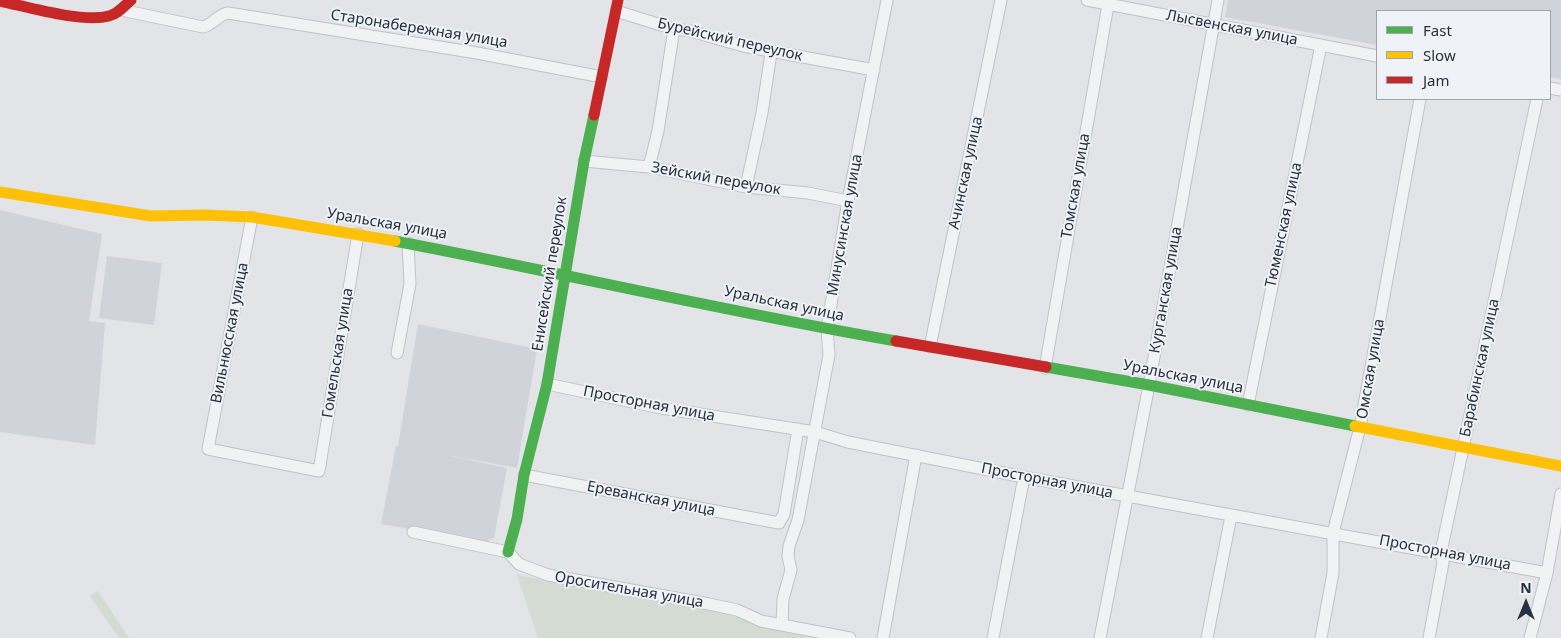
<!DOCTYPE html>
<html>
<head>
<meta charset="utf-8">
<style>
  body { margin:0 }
  #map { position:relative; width:1561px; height:638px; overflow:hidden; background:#e2e4e7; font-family:"Noto Sans",sans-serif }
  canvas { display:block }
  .legend { position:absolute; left:1376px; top:10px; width:175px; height:90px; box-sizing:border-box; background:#eff2f6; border:1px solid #9fa5ae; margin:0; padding:6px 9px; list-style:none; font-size:15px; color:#283141 }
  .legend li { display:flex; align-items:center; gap:10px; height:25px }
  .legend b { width:25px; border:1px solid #9fa5ae }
  .north { position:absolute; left:1501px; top:578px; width:50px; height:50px; -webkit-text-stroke:4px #eff2f6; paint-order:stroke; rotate:0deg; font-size:14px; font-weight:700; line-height:20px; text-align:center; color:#283141 }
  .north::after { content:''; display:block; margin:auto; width:18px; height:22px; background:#283141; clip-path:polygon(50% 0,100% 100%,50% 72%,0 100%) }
</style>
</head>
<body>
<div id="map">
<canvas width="1561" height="638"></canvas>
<ul class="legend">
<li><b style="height:6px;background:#4caf50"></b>Fast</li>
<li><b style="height:6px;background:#ffc107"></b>Slow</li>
<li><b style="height:6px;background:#c62828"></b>Jam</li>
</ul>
<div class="north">N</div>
</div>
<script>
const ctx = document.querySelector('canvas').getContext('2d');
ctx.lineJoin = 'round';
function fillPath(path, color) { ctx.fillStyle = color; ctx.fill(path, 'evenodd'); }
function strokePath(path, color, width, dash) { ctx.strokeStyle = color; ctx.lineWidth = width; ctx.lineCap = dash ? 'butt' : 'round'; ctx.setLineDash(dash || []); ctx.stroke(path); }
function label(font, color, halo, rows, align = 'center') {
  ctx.font = font + ' "Noto Sans",sans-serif'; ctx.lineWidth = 4; ctx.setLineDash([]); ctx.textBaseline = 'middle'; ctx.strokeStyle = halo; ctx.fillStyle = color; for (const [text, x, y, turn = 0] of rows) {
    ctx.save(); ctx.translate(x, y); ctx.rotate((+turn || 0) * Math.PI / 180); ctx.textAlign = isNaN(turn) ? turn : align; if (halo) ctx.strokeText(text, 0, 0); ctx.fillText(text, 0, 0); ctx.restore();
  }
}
fillPath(new Path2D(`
  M1228,0h333v79l-11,-2v-66h-173v34l-152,-28z
  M0,210l102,24 -13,87 16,2 -10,122 -95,-13z
  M107,256l55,7 -8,62 -55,-7z
  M418,324l119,25 -20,119 -76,-14 66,14 -13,70 -8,4 -105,-18 15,-78h2z`), '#d0d4da');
fillPath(new Path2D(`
  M517,575l206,37 38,14 52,12h-275z
  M98,591l31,47h-10l-29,-42z`), '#d3dbd2');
const street = new Path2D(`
  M1087,0l290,56
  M121,10l82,17c10,-2 14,-12 25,-14l249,40 125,24
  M616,11l58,18 17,2 52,15 131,24
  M1550,88l11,2
  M584,161l65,6 97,20 62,6 40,8
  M649,167l9,-36 16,-102
  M746,187l16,-74 9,-60
  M252,217l-44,232 111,22 39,-237
  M930,347l71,-347
  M397,353l13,-69 -2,-41
  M1045,368l63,-363
  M547,384l114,24 154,24 33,10 176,35 523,96
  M1248,405l73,-360
  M524,475l255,48 5,-9 14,-85
  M413,532l95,20 11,12 29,11 161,29 28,6 24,11 89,17
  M782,625l1,-26 8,-29 -3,-14 1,-10 9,-26 31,-165 -2,-26 21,-128 39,-201
  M883,638l33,-183
  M993,638l31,-161
  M1100,638l49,-253 69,-385
  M1207,638l24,-122
  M1321,638l12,-65v-40l27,-106 60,-328
  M1429,638l14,-75 -2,-11 96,-453
  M1530,638l17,-65 14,-79`);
strokePath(street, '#c0c2c5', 13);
strokePath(street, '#f1f2f4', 11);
strokePath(new Path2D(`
  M395,241c167,32 333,71 501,100
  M1046,367l103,18 206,41
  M508,552l9,-33 7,-44 23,-91 37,-223 10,-46`), '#4caf50', 11);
strokePath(new Path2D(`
  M0,192l151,24 53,-1 48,2 143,24
  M1355,426l206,40`), '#ffc107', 11);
strokePath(new Path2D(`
  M0,1c28,6 82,22 109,15 9,-2 15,-10 22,-16
  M594,115l24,-115
  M896,341l150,26`), '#c62828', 11);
label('15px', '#283141', '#eff2f6', [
  ["Лысвенская улица",1232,28,11],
  ["Старонабережная улица",419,29,9],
  ["Бурейский переулок",730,40,13],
  ["Ачинская улица",966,173,-78],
  ["Зейский переулок",716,179,10],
  ["Томская улица",1076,186,-80],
  ["Уральская улица",387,224,10],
  ["Минусинская улица",845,225,-80],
  ["Тюменская улица",1284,225,-78],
  ["Енисейский переулок",550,274,-81],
  ["Курганская улица",1166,290,-80],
  ["Уральская улица",784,304,12],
  ["Вильнюсская улица",230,333,-79],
  ["Гомельская улица",338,353,-81],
  ["Барабинская улица",1480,368,-78],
  ["Омская улица",1371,369,-80],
  ["Уральская улица",1183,377,11],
  ["Просторная улица",649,404,11],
  ["Просторная улица",1047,481,11],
  ["Ереванская улица",651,499,11],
  ["Просторная улица",1445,553,11],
  ["Оросительная улица",629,590,10]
]);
</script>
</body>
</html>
